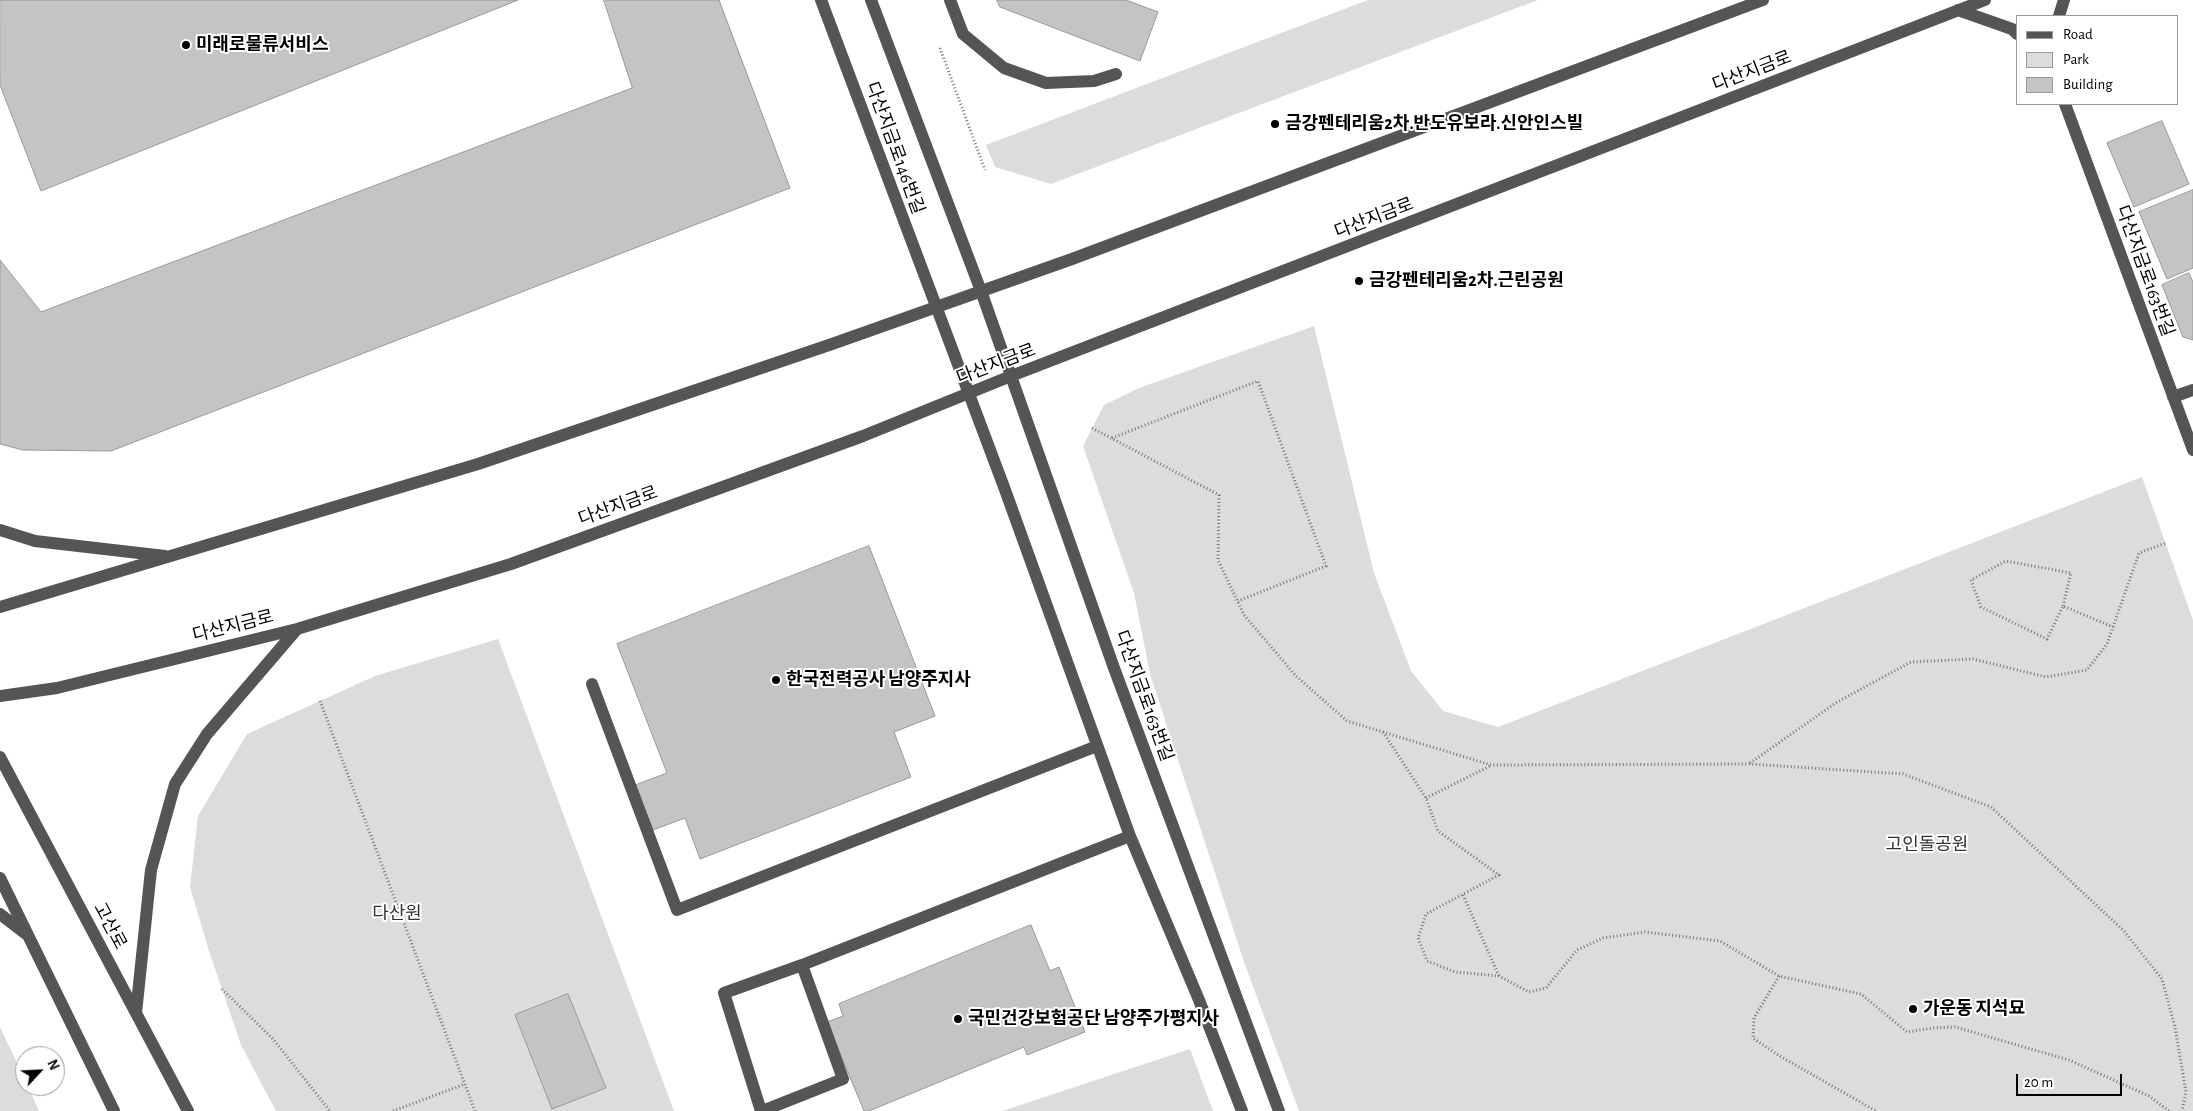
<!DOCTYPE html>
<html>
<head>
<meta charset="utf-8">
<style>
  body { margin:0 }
  #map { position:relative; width:2193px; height:1111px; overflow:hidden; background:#fff; font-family:"Alegreya Sans",sans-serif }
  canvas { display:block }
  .legend { position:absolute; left:2016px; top:15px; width:162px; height:90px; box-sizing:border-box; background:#fff; border:1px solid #999; margin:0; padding:6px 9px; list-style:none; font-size:15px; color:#000 }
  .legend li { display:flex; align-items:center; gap:10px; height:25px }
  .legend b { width:25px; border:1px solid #999 }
  .north { position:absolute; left:15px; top:1046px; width:50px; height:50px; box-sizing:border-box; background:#fff; border:1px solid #999; border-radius:50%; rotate:65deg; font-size:14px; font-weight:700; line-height:20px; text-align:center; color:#000 }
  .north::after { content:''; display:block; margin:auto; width:18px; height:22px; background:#000; clip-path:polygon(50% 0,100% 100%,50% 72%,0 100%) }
  .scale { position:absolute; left:2016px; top:1074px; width:106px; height:22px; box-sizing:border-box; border:2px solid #000; border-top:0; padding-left:6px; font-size:15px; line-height:18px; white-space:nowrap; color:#000; -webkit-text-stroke:4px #fff; paint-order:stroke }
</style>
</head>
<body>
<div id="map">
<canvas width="2193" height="1111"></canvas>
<ul class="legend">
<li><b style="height:6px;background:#555"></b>Road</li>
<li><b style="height:14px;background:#dcdcdc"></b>Park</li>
<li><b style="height:14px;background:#c4c4c4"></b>Building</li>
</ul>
<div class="north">N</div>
<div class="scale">20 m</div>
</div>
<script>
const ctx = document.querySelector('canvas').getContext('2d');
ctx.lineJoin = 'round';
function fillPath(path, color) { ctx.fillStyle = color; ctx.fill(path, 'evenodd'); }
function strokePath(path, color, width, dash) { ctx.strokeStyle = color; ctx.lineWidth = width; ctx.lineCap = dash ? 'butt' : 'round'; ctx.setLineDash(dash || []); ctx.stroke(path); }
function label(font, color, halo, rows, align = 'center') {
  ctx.font = font + ' "Alegreya Sans","Noto Sans KR",sans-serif'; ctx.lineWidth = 4; ctx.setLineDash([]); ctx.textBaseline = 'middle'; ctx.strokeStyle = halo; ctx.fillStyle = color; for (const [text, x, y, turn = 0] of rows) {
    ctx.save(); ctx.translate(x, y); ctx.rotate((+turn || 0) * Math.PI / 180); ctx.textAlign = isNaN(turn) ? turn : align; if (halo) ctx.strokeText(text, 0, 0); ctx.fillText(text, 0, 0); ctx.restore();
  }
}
fillPath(new Path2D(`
  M1368,0h170l-487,184 -56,-17 -9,-22z
  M1314,326l60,247 37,98 32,40 55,16 644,-250 51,143v491h-894l-55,-149 -94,-288 -16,-81 -51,-147 21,-41 35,-17z
  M498,639l176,472h-398l-35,-66 -32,-94 -19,-64 8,-71 49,-82 128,-58z
  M0,1027l25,53v6h3l11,25h-39z
  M1190,1049l23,62h-211z`), '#dcdcdc');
const building = new Path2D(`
  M0,0h518l-477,191 -41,-106z
  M604,0h115l71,188 -679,263 -88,-1 -23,-6v-184l41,52 591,-224z
  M997,0h129l32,12 -18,49 -140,-54z
  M2162,121l27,63 -55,23 -27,-64z
  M2193,190v78l-26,11 -28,-67z
  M2189,273l4,9v58l-10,-3 -21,-52z
  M869,546l66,170 -41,16 17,45 -211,82 -15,-41 -32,12 -18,-45 32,-12 -50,-129z
  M1031,925l19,46 9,-4 26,65 -58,23 -3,-8 -155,64h-5l-37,-89 16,-6 -4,-12z
  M568,994l38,94 -54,21 -37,-94z`);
fillPath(building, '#c4c4c4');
strokePath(building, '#999', 1);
strokePath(new Path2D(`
  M940,48l45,122
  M1092,428l127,67 -1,65 26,55 52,61 51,45 144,44 259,-1 153,10 88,33 133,124 38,48 13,48 11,65 -4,19
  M1112,438l146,-57 68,185 -88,35
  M2063,606l8,-33 -65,-12 -35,19 10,27 66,32 16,-33 50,21
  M320,701l155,410
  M1383,732l43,66 12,33 61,44 -73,39 -8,24 9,23 28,11 44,4 30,16 17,-4 31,-38 26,-12 42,-6 75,9 59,35 82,18 46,38 26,-4 22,-1 114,33 80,36 20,15
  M1750,763l87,-61 74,-40 62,-3 73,18 41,-7 20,-26 32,-91 27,-10
  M1426,798l64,-32
  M1463,895l36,81
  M1779,976l-25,42 -1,20 25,17 98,56
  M222,989l51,50 57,72
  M393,1111l72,-27`), '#777', 3, [1, 2.5]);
strokePath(new Path2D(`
  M821,0l183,487 126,349 69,164 43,111
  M871,0l110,291 133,377 165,443
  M950,0l13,34 41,34 42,15 48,-2 22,-7
  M1958,10l54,19 5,5
  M2059,16l5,-16
  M2065,104l128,346
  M2173,397l20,-7
  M0,530l35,11 130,15
  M0,607l478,-143 354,-120 240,-85 691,-259
  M592,684l85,226 420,-164
  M0,696l57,-8 240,-59 214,-65 352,-128 148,-60 974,-376
  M0,757l188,354
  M0,878l114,233
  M0,914l26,20
  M136,1013l15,-143 24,-86 32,-50 90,-105
  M761,1111l-37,-118 78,-28 328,-129
  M762,1111l81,-32 -41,-114`), '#555', 12);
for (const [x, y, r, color] of [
  [186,45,5,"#000"],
  [1275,124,5,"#000"],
  [1359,281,5,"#000"],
  [776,680,5,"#000"],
  [1913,1009,5,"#000"],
  [958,1019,5,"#000"]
]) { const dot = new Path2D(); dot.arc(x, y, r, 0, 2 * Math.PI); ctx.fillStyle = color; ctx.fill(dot); strokePath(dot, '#fff', 2); }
label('bold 18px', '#000', '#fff', [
  ["미래로물류서비스",196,45],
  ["금강펜테리움2차.반도유보라.신안인스빌",1285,124],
  ["금강펜테리움2차.근린공원",1369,281],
  ["한국전력공사 남양주지사",786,680],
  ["가운동 지석묘",1923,1009],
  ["국민건강보험공단 남양주가평지사",968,1019]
], 'left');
label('18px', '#000', '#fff', [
  ["다산지금로",1752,71,-21],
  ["다산지금로146번길",895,148,70],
  ["다산지금로",1374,218,-21],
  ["다산지금로163번길",2145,271,70],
  ["다산지금로",996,364,-21],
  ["다산지금로",618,506,-20],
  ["다산지금로",233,626,-14],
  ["다산지금로163번길",1144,696,70],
  ["고산로",110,926,62]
]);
label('18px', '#333', '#fff', [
  ["고인돌공원",1927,845],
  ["다산원",397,914]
]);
</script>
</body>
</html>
